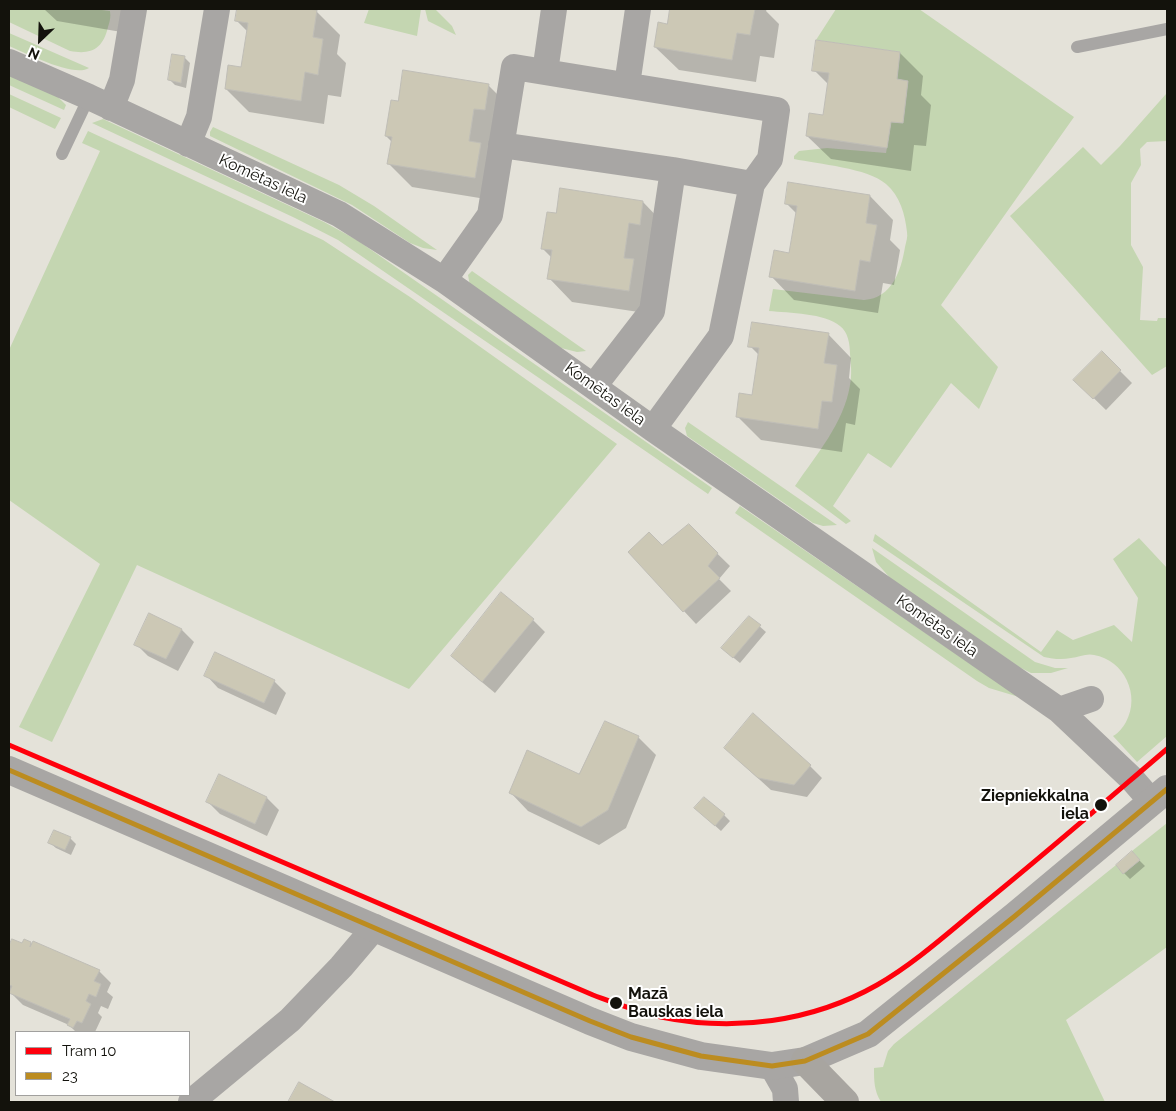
<!DOCTYPE html>
<html>
<head>
<meta charset="utf-8">
<style>
  body { margin:0 }
  #map { position:relative; width:1176px; height:1111px; overflow:hidden; background:#e4e2d9; font-family:Raleway,sans-serif }
  canvas { display:block }
  .frame { position:absolute; inset:0; border:10px solid #13120c; pointer-events:none }
  .legend { position:absolute; left:15px; top:1031px; width:175px; height:65px; box-sizing:border-box; background:#fff; border:1px solid #a1a09e; margin:0; padding:6px 9px; list-style:none; font-size:15px; color:#13120c }
  .legend li { display:flex; align-items:center; gap:10px; height:25px }
  .legend b { width:25px; border:1px solid #a1a09e }
  .north { position:absolute; left:15px; top:15px; width:50px; height:50px; -webkit-text-stroke:4px #fff; paint-order:stroke; rotate:204deg; font-size:14px; font-weight:700; line-height:20px; text-align:center; color:#13120c }
  .north::after { content:''; display:block; margin:auto; width:18px; height:22px; background:#13120c; clip-path:polygon(50% 0,100% 100%,50% 72%,0 100%) }
</style>
</head>
<body>
<div id="map">
<canvas width="1176" height="1111"></canvas>
<div class="frame"></div>
<ul class="legend">
<li><b style="height:6px;background:#ff000c"></b>Tram 10</li>
<li><b style="height:6px;background:#bc8c20"></b>23</li>
</ul>
<div class="north">N</div>
</div>
<script>
const ctx = document.querySelector('canvas').getContext('2d');
ctx.lineJoin = 'round';
function fillPath(path, color) { ctx.fillStyle = color; ctx.fill(path, 'evenodd'); }
function strokePath(path, color, width, dash) { ctx.strokeStyle = color; ctx.lineWidth = width; ctx.lineCap = dash ? 'butt' : 'round'; ctx.setLineDash(dash || []); ctx.stroke(path); }
function label(font, color, halo, rows, align = 'center') {
  ctx.font = font + ' Raleway,sans-serif'; ctx.lineWidth = 4; ctx.setLineDash([]); ctx.textBaseline = 'middle'; ctx.strokeStyle = halo; ctx.fillStyle = color; for (const [text, x, y, turn = 0] of rows) {
    ctx.save(); ctx.translate(x, y); ctx.rotate((+turn || 0) * Math.PI / 180); ctx.textAlign = isNaN(turn) ? turn : align; if (halo) ctx.strokeText(text, 0, 0); ctx.fillText(text, 0, 0); ctx.restore();
  }
}
fillPath(new Path2D(`
  M9,9h85l16,2c1,6 0,10 -2,16 -5,22 -17,28 -38,24l-61,-29z
  M369,9h52l-4,27 -53,-13z
  M425,9h10l17,17 4,9 -28,-14z
  M836,9h83l155,108 -133,188 57,62 -19,42 -28,-26 -60,85 -23,-15 -35,53 18,15 -5,3 -51,-38c21,-31 49,-63 55,-101 2,-10 1,-21 0,-31 0,-10 -2,-22 -10,-28 -15,-13 -51,-13 -71,-15l4,-22 91,11c28,-2 37,-29 41,-53 1,-5 3,-10 2,-15 -2,-18 -7,-36 -21,-48 -18,-16 -68,-20 -92,-25v-3l5,-5 28,-3 59,5 5,-31 12,1 5,-42 -11,-2 3,-27 -84,-12z
  M9,33l7,3 73,32c-15,10 -63,-15 -80,-22z
  M9,75l48,21 9,9 -2,5 -55,-25z
  M9,94l52,24 -6,11 -46,-22z
  M1166,94l1,47 -20,1 -7,7 1,16 -10,18v62l12,22 -3,53 17,1 1,-3h9v48l-15,9 -142,-159 73,-69 18,18 19,-19z
  M103,119l221,103 33,18 355,248 -4,6 -370,-254 -43,-22 -203,-95z
  M213,127l126,58 35,21 63,44 -14,-2 -13,-5 -58,-38 -142,-69v-4z
  M88,131l235,109 87,57 207,147 -208,245 -272,-124 -85,177 -33,-15 81,-163 -91,-64v-150l91,-199 -18,-8z
  M472,271l114,80 -9,1 -16,-4 -91,-62 -2,-11z
  M688,422l149,103 -14,1 -10,-3 -126,-87 -2,-8z
  M740,506l279,191 -30,-9 -12,-7 -242,-168z
  M875,534l166,118 16,-22 16,10 41,-15 18,17 6,-44 -25,-39 26,-21 28,30v168l-30,26 -24,-26c6,-3 10,-9 13,-14 15,-27 -2,-62 -32,-67 -7,-2 -15,2 -23,3 -9,2 -18,1 -27,-1l-171,-116z
  M872,548l163,114 20,6h13l-17,5h-20l-12,-6 -128,-88 -15,-17z
  M1167,823v124l-101,73 39,82h-224c-7,-11 -7,-22 -7,-34l9,-1 5,-16 6,-7 222,-179 7,9 17,-14 -8,-9z`), '#c4d6b1');
fillPath(new Path2D(`
  M44,9h88l1,25 -76,-13z
  M238,9h61l17,2 24,24 -3,19 9,9 -5,34 -13,-2 -4,29 -75,-12 -23,-23 16,-21 6,-36 -12,-12z
  M671,9h96l-1,2 13,13 -5,34 -14,-2 -4,26 -77,-12 -24,-23 13,-22z
  M900,53l23,23 -2,19 10,10 -5,41 -12,-1 -3,26 -80,-12 -24,-23 17,-19 5,-32 -15,-15z
  M184,57l6,6 -4,25 -11,-3 -6,-6z
  M488,85l24,24 -14,92 -86,-14 -24,-24 4,-21 -6,-6 13,-33z
  M870,196l23,24 -3,20 10,10 -6,35 -11,-2 -5,30 -84,-13 -23,-24 19,-21 7,-41 -11,-11z
  M643,202l23,24 -14,88 -80,-12 -23,-24 3,-20 -10,-10 15,-33z
  M828,334l23,24 -2,20 11,11 -5,36 -9,-2 -4,29 -81,-12 -24,-24 16,-20 6,-41 -9,-9z
  M1102,353l30,30 -26,27 -31,-30z
  M688,525l42,41 -11,13 12,12 -35,33 -67,-72 33,-5z
  M150,614l32,16 12,12 -16,29 -30,-15 -12,-12z
  M749,617l17,15 -26,31 -11,-9z
  M533,620l12,12 -50,61 -30,-25z
  M206,675l68,6 12,12 -10,22 -58,-27z
  M638,737l18,18 -30,73 -27,17 -71,-34 -18,-19 69,-17z
  M738,760l72,6 12,12 -15,19 -36,-7z
  M220,776l47,22 12,12 -12,26 -47,-22 -12,-12z
  M702,814l22,1 6,6 -9,10z
  M70,838l6,6 -5,11 -15,-7 -6,-5z
  M1138,859l7,7 -15,13 -13,-13z
  M12,940l11,5 7,-2 69,28 12,12 -4,9 6,5 -5,12 -7,-3 -3,7 4,4 -7,15h-19l-7,-7 -46,-20 -14,-14v-42z`), '#0003');
const building = new Path2D(`
  M237,9h70l10,1 -4,27 10,2 -5,36 -13,-3 -4,29 -76,-12 3,-24 13,2 7,-44 -13,-2z
  M670,9h85l-5,26 -13,-2 -5,27 -78,-13 4,-25 9,2z
  M816,40l84,12 -3,27 11,2 -5,42 -12,-1 -4,26 -81,-12 3,-23 14,2 6,-42 -17,-2z
  M172,54l13,2 -4,27 -13,-3z
  M403,70l86,14 -4,26 -11,-1 -5,32 12,2 -6,35 -88,-14 5,-27 -7,-1 6,-36 7,1z
  M788,182l82,13 -4,28 11,2 -7,37 -10,-2 -5,31 -86,-14 5,-27 15,3 8,-47 -12,-2z
  M560,188l83,13 -3,24 -11,-2 -5,35 10,1 -5,32 -82,-12 5,-29 -11,-1 6,-37 9,1z
  M752,322l77,11 -5,30 13,2 -5,37 -10,-1 -4,28 -82,-12 3,-24 13,2 7,-47 -11,-1z
  M1102,351l19,19 -28,29 -20,-19z
  M689,524l29,29 -10,13 12,12 -37,34 -55,-60 21,-20 13,13z
  M501,592l33,27 -52,63 -31,-26z
  M149,613l33,16 -16,30 -32,-14z
  M749,616l12,9 -28,33 -12,-10z
  M215,652l60,28 -11,23 -60,-27z
  M753,713l58,52 -17,20 -36,-7 -34,-30z
  M605,721l34,15 -31,74 -27,17 -72,-34 18,-43 52,24z
  M219,774l48,23 -12,27 -49,-22z
  M704,797l21,17 -10,12 -21,-18z
  M54,830l17,7 -6,13 -17,-7z
  M1132,851l8,9 -17,14 -7,-9z
  M12,939l10,4 2,-4 7,3 -1,5 3,-6 67,29 -6,11 7,3 -5,13 -7,-3 -3,7 5,3 -9,19 -5,-2 -4,7 -6,-3 3,-6 -61,-26 3,-7 -3,-1v-39z
  M299,1082l36,20h-47z`);
fillPath(building, '#ccc8b5');
strokePath(building, '#bfbdb6', 1);
strokePath(new Path2D(`
  M1077,47l90,-18
  M62,154l27,-57`), '#a8a6a4', 12);
strokePath(new Path2D(`
  M9,62l80,35 250,117 105,66 209,149 406,281 73,69 20,23
  M545,72l9,-63
  M627,85l11,-76
  M111,108l11,-28 12,-71
  M188,144l11,-27 18,-108
  M501,145l172,25 79,14
  M444,280l46,-65 24,-148 263,43 -7,49 -18,25 -31,152 -68,93
  M594,386l58,-75 21,-141
  M1059,710l32,-11
  M772,1066l13,23 1,13
  M191,1102l99,-82 51,-53 34,-40`), '#a8a6a4', 26);
strokePath(new Path2D(`
  M9,770l581,251 41,16 70,19 71,10 33,-5 63,-27 147,-118 152,-127`), '#a8a6a4', 28);
strokePath(new Path2D(`
  M805,1061l40,41`), '#a8a5a0', 28);
strokePath(new Path2D(`
  M9,770l581,251 41,16 70,19 71,10 33,-5 63,-27 147,-118 152,-127`), '#bc8c20', 5);
strokePath(new Path2D(`
  M9,745l584,250c22,8 45,17 68,22 73,15 151,5 216,-32 38,-22 71,-52 105,-80 63,-51 124,-104 185,-156`), '#ff000c', 5);
for (const [x, y, r, color] of [
  [1101,805,7,"#13120c"],
  [616,1003,7,"#13120c"]
]) { const dot = new Path2D(); dot.arc(x, y, r, 0, 2 * Math.PI); ctx.fillStyle = color; ctx.fill(dot); strokePath(dot, '#fff', 2); }
label('16px', '#13120c', '#fff', [
  ["Komētas iela",263,179,25],
  ["Komētas iela",605,394,36],
  ["Komētas iela",937,626,35]
]);
label('bold 16px', '#13120c', '#fff', [
  ["Ziepniekkalna",1089,796],
  ["iela",1089,814],
  ["Mazā",628,994,"left"],
  ["Bauskas iela",628,1012,"left"]
], 'right');
</script>
</body>
</html>
